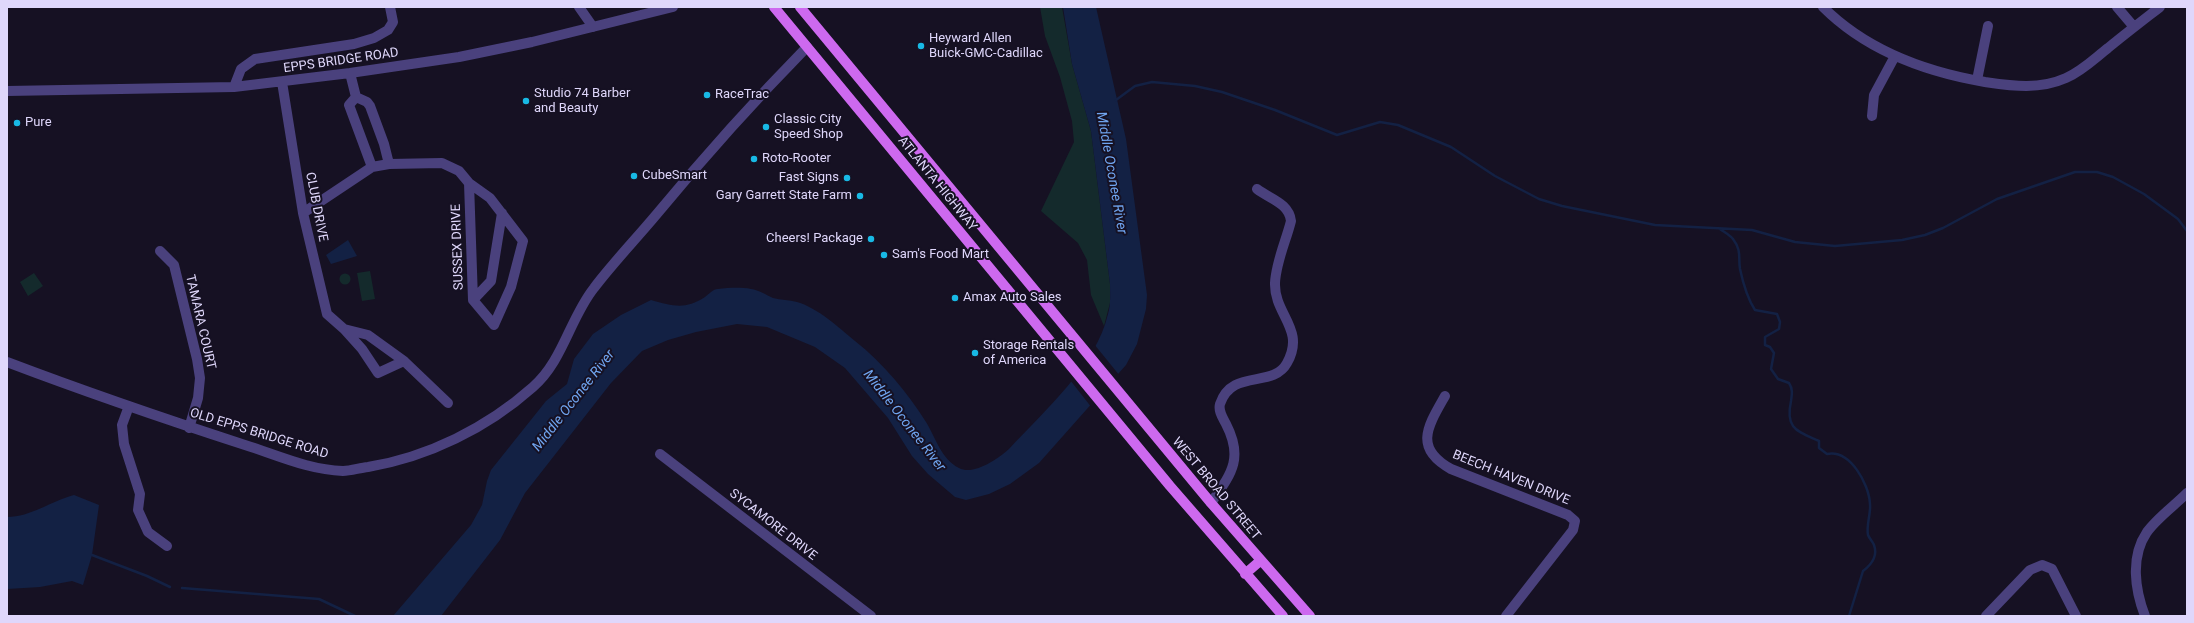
<!DOCTYPE html>
<html>
<head>
<meta charset="utf-8">
<style>
  body { margin:0 }
  #map { position:relative; width:2194px; height:623px; overflow:hidden; background:#161123; font-family:Roboto,sans-serif }
  canvas { display:block }
  .frame { position:absolute; inset:0; border:8px solid #dfd7fb; pointer-events:none }
</style>
</head>
<body>
<div id="map">
<canvas width="2194" height="623"></canvas>
<div class="frame"></div>
</div>
<script>
const ctx = document.querySelector('canvas').getContext('2d');
ctx.lineJoin = 'round';
function fillPath(path, color) { ctx.fillStyle = color; ctx.fill(path, 'evenodd'); }
function strokePath(path, color, width, dash) { ctx.strokeStyle = color; ctx.lineWidth = width; ctx.lineCap = dash ? 'butt' : 'round'; ctx.setLineDash(dash || []); ctx.stroke(path); }
function label(font, color, halo, rows, align = 'center') {
  ctx.font = font + ' Roboto,sans-serif'; ctx.lineWidth = 4; ctx.setLineDash([]); ctx.textBaseline = 'middle'; ctx.strokeStyle = halo; ctx.fillStyle = color; for (const [text, x, y, turn = 0] of rows) {
    ctx.save(); ctx.translate(x, y); ctx.rotate((+turn || 0) * Math.PI / 180); ctx.textAlign = isNaN(turn) ? turn : align; if (halo) ctx.strokeText(text, 0, 0); ctx.fillText(text, 0, 0); ctx.restore();
  }
}
fillPath(new Path2D(`
  M1040,7h22l10,57 19,67 19,153v19l-6,23 -13,-31 -4,-35 -9,-17 -37,-32 33,-69 -2,-21 -12,-44 -15,-41z
  M370,271l5,28 -13,2 -5,-28z
  M34,273l9,13 -15,10 -8,-14z
  M339.5 279a5.5 5.5 0 1 1 11 0a5.5 5.5 0 1 1-11 0Z`), '#142a2c');
fillPath(new Path2D(`
  M1063,7h33l30,132 21,156 -1,14 -9,35 -11,21 -87,98 -29,21 -21,10 -23,6 -11,-3 -27,-23 -16,-18 -24,-38 -43,-50 -30,-21 -48,-20 -30,-3 -41,8 -28,8 -26,11 -31,32 -86,110 -25,47 -59,76h-48l78,-91 11,-20 5,-24 4,-11 55,-69 21,-17 7,-25 19,-25 28,-19 30,-15c22,6 34,10 54,-3 4,-3 8,-8 13,-8 10,-1 22,-2 33,0 8,1 15,6 22,9 8,2 16,2 24,4 21,6 41,25 58,39 28,22 52,51 71,81 10,16 15,37 33,46 14,8 39,-9 50,-19 35,-38 87,-83 99,-135 3,-10 2,-20 2,-30l-19,-153 -19,-67z
  M348,240l9,16 -26,8 -5,-9z
  M74,495l25,10 -7,50 -9,30 -11,-4 -32,6 -33,2v-72c24,0 44,-16 67,-22z`), '#132144');
fillPath(new Path2D(`
  M1094,344l26,32 -28,32 -22,-28z`), '#161123');
strokePath(new Path2D(`
  M1116,100l19,-14 17,-4 43,4 27,6 53,18 62,25 43,-13 18,3 53,22 44,29 44,23 23,7 93,19 97,5 43,12 40,4 67,-6 23,-5 18,-7 54,-29 78,-27h22l16,5 31,17 34,25 9,12
  M1720,229c4,3 10,6 13,10 9,12 5,18 7,30 3,14 7,29 15,41l22,4 3,8 -1,7 -14,8v8l5,2 4,6 -3,16 7,10 11,4c4,6 3,11 2,18 -6,28 6,30 28,40v7l8,6c23,-5 42,30 43,50 1,10 -4,21 -2,31 1,3 5,7 6,10 4,11 -3,20 -11,26l-14,45
  M92,555l55,21 23,11
  M182,588l137,11 36,17`), '#132144', 2.5);
strokePath(new Path2D(`
  M579,7l14,20
  M1823,7c44,44 103,65 162,75 28,4 54,8 81,-4 16,-7 28,-19 42,-30 17,-14 34,-27 52,-41
  M2117,7l17,20
  M350,73l6,24
  M1977,80l11,-54
  M282,82l21,131 24,101 17,15 18,20 16,24 26,-12
  M234,87l7,-18 14,-10 99,-15 20,-6 14,-8 5,-8 -3,-15
  M7,91l227,-4 116,-14 109,-16 73,-15 141,-35
  M1872,116l2,-21 21,-39
  M372,167l-23,-62 7,-8 11,5 3,4 14,38 5,20
  M303,213l69,-46 17,-3 53,-1 17,8 10,12 4,117 21,25 17,-38 12,-46 -33,-43 -21,-15
  M160,251l14,14 23,94 3,19 -2,20 -9,30
  M473,300l18,-19 11,-68
  M344,329l24,6 36,26 44,42
  M7,362c79,30 158,57 238,83 32,10 64,25 98,26 8,0 16,-3 25,-4 60,-10 119,-39 165,-80 30,-26 37,-69 61,-99 19,-25 41,-48 62,-73 48,-58 98,-114 151,-168
  M1445,396c-17,30 -32,52 6,73l117,46 7,6 -2,9 -67,86
  M129,406l-7,19 2,19 16,50 -2,16 10,22 19,14
  M660,454l211,162
  M1211,503c20,-29 33,-44 15,-79 -3,-6 -8,-13 -6,-20 12,-36 53,-15 67,-41 19,-34 -13,-48 -12,-80 1,-21 11,-42 16,-62 -2,-18 -21,-22 -34,-32
  M1986,616l44,-46 12,-5 10,4 24,47
  M2145,616c-10,-26 -15,-59 2,-84 10,-14 27,-26 40,-39`), '#4a417d', 10);
strokePath(new Path2D(`
  M774,7l396,479 113,130
  M800,7l411,496 99,113
  M1245,574l15,-13`), '#cd69ef', 10);
for (const [x, y, r, color] of [
  [921,46,4,"#18b9e5"],
  [707,95,4,"#18b9e5"],
  [526,101,4,"#18b9e5"],
  [17,123,4,"#18b9e5"],
  [766,127,4,"#18b9e5"],
  [754,159,4,"#18b9e5"],
  [634,176,4,"#18b9e5"],
  [847,178,4,"#18b9e5"],
  [860,196,4,"#18b9e5"],
  [871,239,4,"#18b9e5"],
  [884,255,4,"#18b9e5"],
  [955,298,4,"#18b9e5"],
  [975,353,4,"#18b9e5"]
]) { const dot = new Path2D(); dot.arc(x, y, r, 0, 2 * Math.PI); ctx.fillStyle = color; ctx.fill(dot); strokePath(dot, '#161123', 1.5); }
label('13px', '#dfd7fb', '#161123', [
  ["Heyward Allen",929,39],
  ["Buick-GMC-Cadillac",929,54],
  ["Studio 74 Barber",534,94],
  ["and Beauty",534,109],
  ["RaceTrac",715,95],
  ["Classic City",774,120],
  ["Speed Shop",774,135],
  ["Pure",25,123],
  ["Roto-Rooter",762,159],
  ["CubeSmart",642,176],
  ["Fast Signs",839,178,"right"],
  ["Gary Garrett State Farm",852,196,"right"],
  ["Cheers! Package",863,239,"right"],
  ["Sam's Food Mart",892,255],
  ["Amax Auto Sales",963,298],
  ["Storage Rentals",983,346],
  ["of America",983,361]
], 'left');
label('13px', '#dfd7fb', '#161123', [
  ["EPPS BRIDGE ROAD",341,61,-8],
  ["ATLANTA HIGHWAY",937,184,51],
  ["CLUB DRIVE",316,207,79],
  ["SUSSEX DRIVE",458,247,-92],
  ["TAMARA COURT",200,322,77],
  ["OLD EPPS BRIDGE ROAD",259,434,17],
  ["BEECH HAVEN DRIVE",1511,478,22],
  ["WEST BROAD STREET",1216,489,50],
  ["SYCAMORE DRIVE",773,525,38]
]);
label('italic 14px', '#70a5f0', '#161123', [
  ["Middle Oconee River",1111,173,80],
  ["Middle Oconee River",574,401,-52],
  ["Middle Oconee River",904,421,52]
]);
</script>
</body>
</html>
